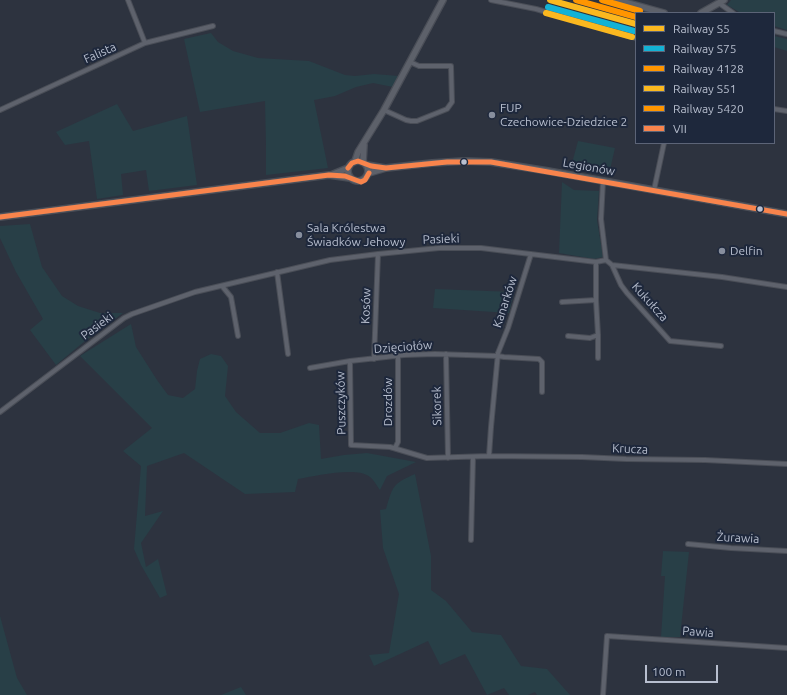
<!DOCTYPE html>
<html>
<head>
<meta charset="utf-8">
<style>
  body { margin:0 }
  #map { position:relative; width:787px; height:695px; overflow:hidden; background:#2d333f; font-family:Ubuntu,sans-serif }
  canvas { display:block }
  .legend { position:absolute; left:635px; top:12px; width:140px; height:132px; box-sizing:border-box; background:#1e283c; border:1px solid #5c6477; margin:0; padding:5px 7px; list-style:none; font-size:12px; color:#b8bfcf }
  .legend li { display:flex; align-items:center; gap:8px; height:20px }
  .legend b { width:20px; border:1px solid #5c6477 }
  .scale { position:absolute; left:645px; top:665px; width:73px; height:18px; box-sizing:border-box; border:2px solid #b8bfcf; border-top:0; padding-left:5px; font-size:12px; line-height:14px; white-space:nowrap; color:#b8bfcf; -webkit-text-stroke:3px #1e283c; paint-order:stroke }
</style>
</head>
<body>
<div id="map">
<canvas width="787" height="695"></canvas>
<ul class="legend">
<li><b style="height:5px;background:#fbb81f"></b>Railway S5</li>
<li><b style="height:5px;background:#13b2d5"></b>Railway S75</li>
<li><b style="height:5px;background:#ff9500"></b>Railway 4128</li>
<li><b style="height:5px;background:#fbb81f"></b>Railway S51</li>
<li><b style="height:5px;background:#ff9500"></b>Railway 5420</li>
<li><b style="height:5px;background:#f8844c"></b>VII</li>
</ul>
<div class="scale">100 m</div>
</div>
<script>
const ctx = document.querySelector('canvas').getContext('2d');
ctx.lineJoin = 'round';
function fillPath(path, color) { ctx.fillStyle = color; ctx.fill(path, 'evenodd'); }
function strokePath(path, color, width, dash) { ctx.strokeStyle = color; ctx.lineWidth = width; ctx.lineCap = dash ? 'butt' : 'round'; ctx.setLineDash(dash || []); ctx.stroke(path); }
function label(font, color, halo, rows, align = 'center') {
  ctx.font = font + ' Ubuntu,sans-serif'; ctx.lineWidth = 4; ctx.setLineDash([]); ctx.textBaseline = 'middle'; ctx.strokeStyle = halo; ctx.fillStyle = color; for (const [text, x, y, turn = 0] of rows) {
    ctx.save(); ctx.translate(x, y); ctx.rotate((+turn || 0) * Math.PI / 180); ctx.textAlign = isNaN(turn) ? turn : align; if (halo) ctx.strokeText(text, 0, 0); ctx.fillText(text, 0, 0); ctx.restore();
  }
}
fillPath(new Path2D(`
  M731,0h56v30l-13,-4v-13h-33l-14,-8z
  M211,33l7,9 15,9 25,7 51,3 36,14 10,1 19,-2 25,2 -6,11 -20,-4 -17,4 -21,9 -21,4 14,68 -62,7v-30l-1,-44 -65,11 -16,-73z
  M774,36l13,3v12l-13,-4z
  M117,104l16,27 54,-15 10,69 -48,6 -3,-21 -25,4 2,21 -26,4 -8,-58 -24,4 -9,-13z
  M578,141l37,7 -6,26 -38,-7z
  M562,182l12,8 25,1 -2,29 6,37 -9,2 -35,-6z
  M30,224l12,43 20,29 16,10 22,7h23l-38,28 -29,24 -26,-35 13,-11 -27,-47 -16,-34v-12z
  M435,289l79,3 -5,21 -76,-5z
  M131,324l5,23 21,33 11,15 15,3 12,-9 2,-18 3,-12 11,-5 10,2 7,10 -3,30 11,16 24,21h20l29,-10 10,2 2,34 23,-4 23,-2 49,9 -29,14 -7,14c-3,-4 -6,-10 -10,-13 -13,-11 -55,-1 -72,2l-3,13 -50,2 -61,-41 -37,13 -2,50 18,-5 -22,32 5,24 12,-8 9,36 -7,3 -19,-33 -7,-16 7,-83 -18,-15 29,-23 -72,-72z
  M415,474l16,82v34l15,11 26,31 29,3 20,31 26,3 23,26h-33l-2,-3 -7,3h-19l-5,-7 -17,7 -22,-41 -25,11 -12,-24 -54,25 -5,-11 20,-2 10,-59 -16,-46 -3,-38 6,-1c7,-23 6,-25 29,-35z
  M663,551l26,1 -9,85h-19l4,-61h-4z
  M0,616l17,62 10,17h-27z
  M241,687l5,8h-25z`), '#283f47');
const street = new Path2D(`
  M128,0l17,43
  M491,0l45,9 100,29
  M719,3l14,10
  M774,31l13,3
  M774,109l13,2
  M0,110l145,-67 68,-17
  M384,110l22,10 5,1h6l30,-12 5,-7 -1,-36h-32l-9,-4
  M603,181l-2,38 5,41 6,5 9,20 6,8 43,48 51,5
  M654,190l10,-47
  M612,265l110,12 65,10
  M277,272l11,82
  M222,286l9,11 7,39
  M596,300l2,35v23
  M562,302l34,-2v-38
  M568,336l22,2 8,-3
  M446,354l2,104
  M374,359l4,-105
  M350,361l1,84 39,2 37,11 62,-2 93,1 44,2 79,1 82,4
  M310,368l40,-7 54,-6 31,-1 63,2 6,1 35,2 3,3v30
  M0,412l124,-94 8,-4 63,-22 135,-32 48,-6 61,-6h42l115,14 10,-2
  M395,448l3,-6v-86
  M489,456l2,-29 7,-74 10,-25 23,-74
  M471,540l2,-83
  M688,544l43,4 56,3
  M603,695l4,-59 180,12`);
const secondary = new Path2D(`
  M617,0l47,13
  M701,13l23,-13
  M348 171a10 10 0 1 1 20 0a10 10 0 1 1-20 0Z
  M355,161l3,-9 26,-42 59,-110
  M363,162l1,-17
  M367,165l18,3
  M369,173l17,-5 46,-5 32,-2 27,1 57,9 239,43
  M331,175l17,-7
  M0,217l329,-42 21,3`);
strokePath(street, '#4a4e57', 6);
strokePath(secondary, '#4a4e57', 8);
strokePath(street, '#5e626c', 4);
strokePath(secondary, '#5d616a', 5.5);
strokePath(new Path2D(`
  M348,168l4,-5 6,-2 13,5 15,2 61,-6h44l296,52
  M0,217l329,-42 16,1 16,6 4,-2 4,-7`), '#f8844c', 5);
strokePath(new Path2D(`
  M550,0l86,24`), '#fbb81f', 6);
strokePath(new Path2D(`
  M548,7l86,24`), '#13b2d5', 6);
strokePath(new Path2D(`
  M576,0l60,17`), '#ff9500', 6);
strokePath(new Path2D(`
  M546,13l86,24`), '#fbb81f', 6);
strokePath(new Path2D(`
  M602,0l38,11`), '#ff9500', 6);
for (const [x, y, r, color] of [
  [492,115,4,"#878e9d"],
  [464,162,3.5,"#b8bfcf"],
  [760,209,3.5,"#b8bfcf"],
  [299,235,4,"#878e9d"],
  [722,251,4,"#878e9d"]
]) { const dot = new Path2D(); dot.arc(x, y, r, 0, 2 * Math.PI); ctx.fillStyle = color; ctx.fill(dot); strokePath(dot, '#1e283c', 1.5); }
label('12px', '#b8bfcf', '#1e283c', [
  ["Falista",100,53,-24],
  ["Legionów",589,167,10],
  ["Pasieki",441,239,-2],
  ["Kanarków",505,302,-72],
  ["Kukułcza",650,302,48],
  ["Kosów",366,306,-88],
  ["Pasieki",97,326,-37],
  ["Dzięciołów",403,347,-4],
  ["Drozdów",388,402,-90],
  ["Puszczyków",341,403,-91],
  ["Sikorek",437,406,-91],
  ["Krucza",630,449,2],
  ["Żurawia",738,538,3],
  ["Pawia",698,632,4]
]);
label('12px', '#b8bfcf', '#1e283c', [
  ["FUP",500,108],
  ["Czechowice-Dziedzice 2",500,122],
  ["Sala Królestwa",307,228],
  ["Świadków Jehowy",307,242],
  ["Delfin",730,251]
], 'left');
</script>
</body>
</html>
